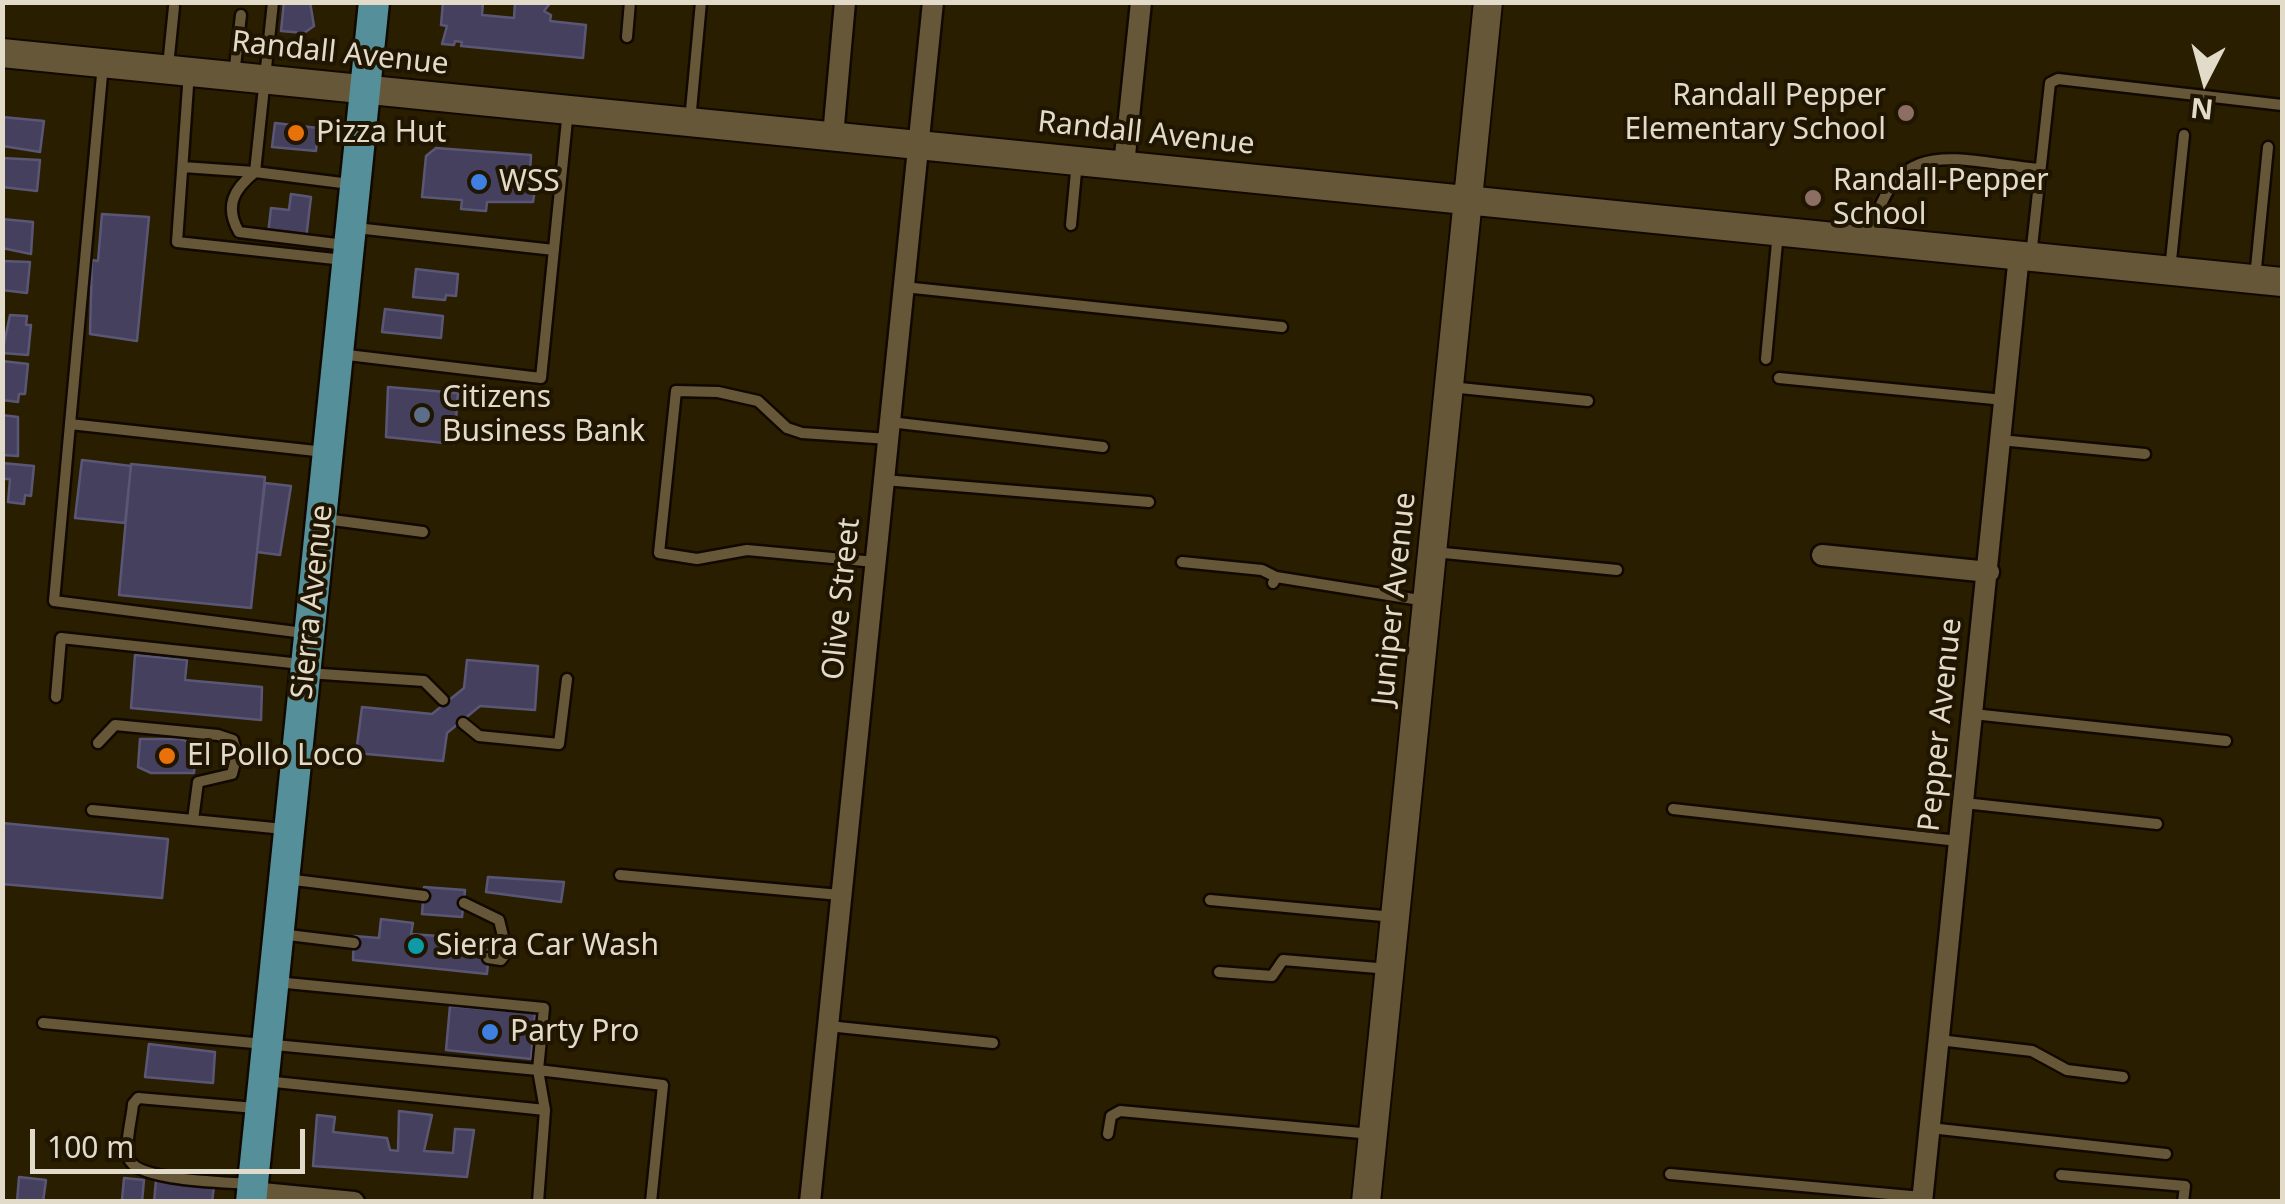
<!DOCTYPE html>
<html>
<head>
<meta charset="utf-8">
<style>
  body { margin:0 }
  #map { position:relative; width:2285px; height:1204px; overflow:hidden; background:#2a1e00; font-family:"Noto Sans",sans-serif }
  canvas { display:block }
  .frame { position:absolute; inset:0; border:5px solid #e3dbc9; pointer-events:none }
  .north { position:absolute; left:2155px; top:30px; width:100px; height:100px; -webkit-text-stroke:8px #1f1501; paint-order:stroke; rotate:186deg; font-size:28px; font-weight:700; line-height:40px; text-align:center; color:#e3dbc9 }
  .north::after { content:''; display:block; margin:auto; width:35px; height:45px; background:#e3dbc9; clip-path:polygon(50% 0,100% 100%,50% 72%,0 100%) }
  .scale { position:absolute; left:30px; top:1129px; width:275px; height:45px; box-sizing:border-box; border:5px solid #e3dbc9; border-top:0; padding-left:12px; font-size:30px; line-height:35px; white-space:nowrap; color:#e3dbc9; -webkit-text-stroke:8px #1f1501; paint-order:stroke }
</style>
</head>
<body>
<div id="map">
<canvas width="2285" height="1204"></canvas>
<div class="frame"></div>
<div class="north">N</div>
<div class="scale">100 m</div>
</div>
<script>
const ctx = document.querySelector('canvas').getContext('2d');
ctx.lineJoin = 'round';
function fillPath(path, color) { ctx.fillStyle = color; ctx.fill(path, 'evenodd'); }
function strokePath(path, color, width, dash) { ctx.strokeStyle = color; ctx.lineWidth = width; ctx.lineCap = dash ? 'butt' : 'round'; ctx.setLineDash(dash || []); ctx.stroke(path); }
function label(font, color, halo, rows, align = 'center') {
  ctx.font = font + ' "Noto Sans",sans-serif'; ctx.lineWidth = 8; ctx.setLineDash([]); ctx.textBaseline = 'middle'; ctx.strokeStyle = halo; ctx.fillStyle = color; for (const [text, x, y, turn = 0] of rows) {
    ctx.save(); ctx.translate(x, y); ctx.rotate((+turn || 0) * Math.PI / 180); ctx.textAlign = isNaN(turn) ? turn : align; if (halo) ctx.strokeText(text, 0, 0); ctx.fillText(text, 0, 0); ctx.restore();
  }
}
const building = new Path2D(`
  M284,2h26l4,24 -10,7 -23,-2z
  M443,2h40l-1,13 32,3 1,-16h36l-7,9 7,4 -1,6 36,4 -3,33 -122,-12 1,-4 -7,-1 -1,4 -12,-1 5,-18 -6,-1z
  M2,117l42,4 -4,31 -37,-6 -1,3z
  M275,123l43,5 -2,23 -44,-4z
  M436,148l95,7 -1,20 7,1 -4,26h-46l-1,9 -25,-2 1,-9 -40,-3 4,-41z
  M2,158l38,2 -3,31 -35,-4z
  M291,194l20,3 -5,42 -38,-4 3,-27 18,2z
  M102,214l47,3 -12,124 -47,-7 2,-74 6,1z
  M2,219l31,3 -2,32 -29,-6z
  M2,261l28,1 -3,31 -25,-3z
  M416,269l42,5 -2,22 -10,-1 -1,5 -32,-3z
  M385,309l58,7 -2,22 -59,-6z
  M10,315l17,1 -1,9h5l-3,30 -26,-2z
  M2,361l26,3 -3,30h-6l-1,8 -16,-2z
  M388,387l70,6 -4,51 -68,-7z
  M2,415l16,2v39l-16,-1z
  M82,460l49,6 -6,57 -50,-5z
  M2,463l32,3 -3,30 -6,-1 -1,9 -16,-2 2,-23h-8z
  M131,464l134,13 -14,131 -132,-13z
  M265,483l26,3 -11,69 -23,-3z
  M135,655l52,5 -2,20 77,7 -1,33 -130,-12z
  M467,660l71,6 -3,44 -55,-4 -33,27 -4,28 -87,-8 6,-46 70,7 32,-26z
  M140,739h40l16,5 -2,29h-43l-13,-6z
  M2,823l166,16 -6,59 -160,-14z
  M488,877l76,5 -3,20 -75,-10z
  M424,887l41,3 -3,27 -40,-3z
  M381,919l32,4 -2,11 68,5v10l10,1 -2,24 -134,-14 1,-24 25,2z
  M450,1006l85,7 -4,46 -85,-9z
  M149,1044l66,8 -2,31 -68,-6z
  M399,1111l33,4 -8,36 29,2 2,-24 19,1 -7,47 -154,-11 4,-51 18,2 -2,15 54,6 3,12 8,1z
  M19,1177l27,3 -3,22h-26z
  M124,1178l20,2 -2,22 -20,-2z
  M156,1180l58,6 -2,16h-58z`);
fillPath(building, '#44405e');
strokePath(building, '#5a5675', 2.5);
const lane = new Path2D(`
  M273,2l-18,170 95,12
  M627,37l3,-35
  M103,64l-33,360 255,28
  M168,66l6,-59
  M189,72l-12,170 167,18
  M234,75l7,-60
  M690,121l11,-119
  M183,167l71,5
  M255,172c-21,17 -31,34 -16,60l106,13
  M1071,225l6,-64
  M356,228l198,22
  M1871,236c24,-104 85,-75 168,-67
  M2031,256l19,-173 8,-4 224,26
  M2170,270l14,-135
  M2255,278l13,-131
  M904,287l378,40
  M339,354l202,24 27,-268
  M1766,359l12,-127
  M1779,378l225,22
  M1450,387l138,14
  M890,422l213,25
  M70,424l-16,177 250,32
  M2000,440l145,14
  M884,480l265,22
  M325,519l98,13
  M1434,552l183,18
  M875,562l-128,-12 -50,9 -38,-6 17,-162 42,1 40,9 29,27 15,5 87,6
  M1182,562l80,8 14,7
  M1273,583l3,-6 150,24
  M307,673l117,8 19,19
  M56,697l5,-59 240,26
  M1973,714l253,27
  M463,723l16,13 80,8 8,-65
  M98,743l17,-18 103,10 15,5 4,14 -5,20 -34,8 -5,38
  M1964,803l193,21
  M1673,809l285,32
  M92,810l192,19
  M620,875l220,20
  M286,879l138,17
  M1210,900l184,17
  M464,903l35,17 8,32 -6,8 -13,-2
  M280,934l74,9
  M1219,972l53,4 11,-16 106,9
  M43,1023l495,47 6,-62 -268,-26
  M828,1026l165,17
  M1939,1040l93,11 35,19 56,7
  M265,1081l280,29
  M1930,1128l236,26
  M1108,1134l3,-18 9,-5 252,23
  M1670,1174l252,23
  M2061,1175l124,11 -2,16
  M249,1184c-22,-2 -112,-3 -120,-25 -5,-14 3,-40 4,-55l5,-6 117,10
  M538,1202l7,-92 -7,-40 125,15 -12,117`);
const street = new Path2D(`
  M833,136l12,-134
  M1124,165l17,-163
  M1822,555l167,17
  M252,1192l102,10
  M810,1202l123,-1200
  M1922,1202l97,-947`);
const secondary = new Path2D(`
  M2,53l2280,229
  M1366,1202l122,-1200`);
const primary = new Path2D(`
  M251,1202l123,-1200`);
strokePath(lane, '#110800', 15);
strokePath(street, '#110800', 25);
strokePath(secondary, '#110800', 32);
strokePath(primary, '#110800', 35);
strokePath(lane, '#665738', 10);
strokePath(street, '#665738', 20);
strokePath(secondary, '#665738', 28);
strokePath(primary, '#558f9a', 30);
for (const [x, y, r, color] of [
  [1906,113,10,"#8d6e63"],
  [296,133,10,"#e8710a"],
  [479,182,10,"#3f7fe0"],
  [1813,198,10,"#8d6e63"],
  [422,415,10,"#5c6f8a"],
  [167,756,10,"#e8710a"],
  [416,946,10,"#0f9aa8"],
  [490,1032,10,"#3f7fe0"]
]) { const dot = new Path2D(); dot.arc(x, y, r, 0, 2 * Math.PI); ctx.fillStyle = color; ctx.fill(dot); strokePath(dot, '#1f1501', 4); }
label('30px', '#e3dbc9', '#1f1501', [
  ["Randall Avenue",340,54,6],
  ["Randall Avenue",1146,134,6],
  ["Olive Street",842,599,-84],
  ["Juniper Avenue",1395,599,-84],
  ["Sierra Avenue",313,602,-84],
  ["Pepper Avenue",1941,725,-84]
]);
label('30px', '#e3dbc9', '#1f1501', [
  ["Randall Pepper",1886,96,"right"],
  ["Elementary School",1886,130,"right"],
  ["Pizza Hut",316,133],
  ["Randall-Pepper",1833,181],
  ["School",1833,215],
  ["WSS",499,182],
  ["Citizens",442,398],
  ["Business Bank",442,432],
  ["El Pollo Loco",187,756],
  ["Sierra Car Wash",436,946],
  ["Party Pro",510,1032]
], 'left');
</script>
</body>
</html>
